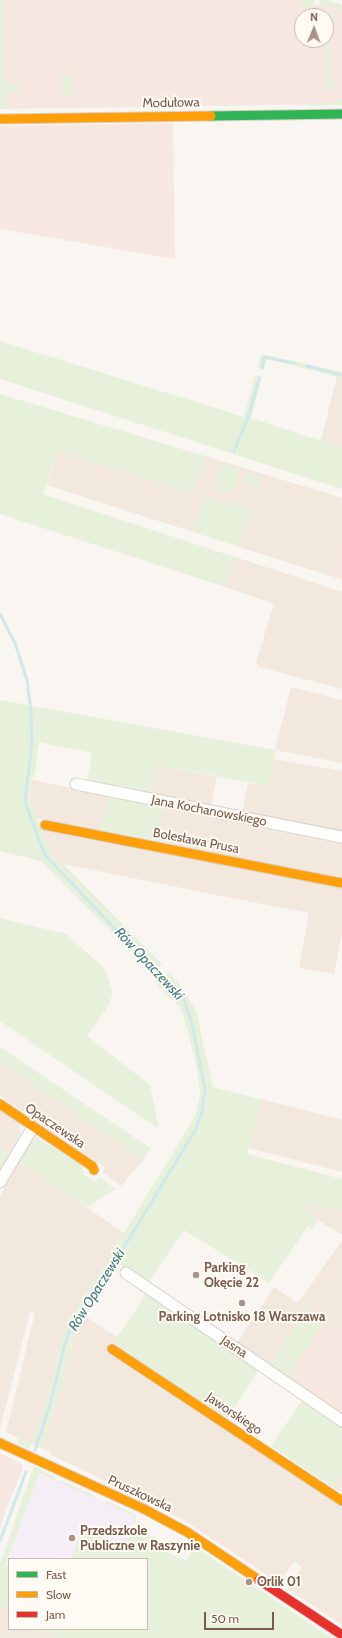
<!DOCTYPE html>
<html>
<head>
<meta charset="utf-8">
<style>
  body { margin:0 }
  #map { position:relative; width:342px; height:1638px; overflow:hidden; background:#f9f5f0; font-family:Cabin,sans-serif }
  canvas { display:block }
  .legend { position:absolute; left:8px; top:1558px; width:140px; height:72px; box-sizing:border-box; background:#fffaf3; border:1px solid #cabbb1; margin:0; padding:5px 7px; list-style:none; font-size:12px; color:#7a5c4d }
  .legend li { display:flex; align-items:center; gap:8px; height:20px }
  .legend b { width:20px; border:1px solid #cabbb1 }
  .north { position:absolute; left:294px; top:8px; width:40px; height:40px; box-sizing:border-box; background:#fffaf3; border:1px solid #cabbb1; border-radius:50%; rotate:1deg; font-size:11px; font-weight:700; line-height:16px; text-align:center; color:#7a5c4d }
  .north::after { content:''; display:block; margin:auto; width:14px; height:18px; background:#a69286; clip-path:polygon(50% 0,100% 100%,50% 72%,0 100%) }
  .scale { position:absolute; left:204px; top:1612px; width:70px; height:18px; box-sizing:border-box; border:2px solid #7a5c4d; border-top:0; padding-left:5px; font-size:12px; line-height:14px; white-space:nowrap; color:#7a5c4d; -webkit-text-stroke:3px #fffaf3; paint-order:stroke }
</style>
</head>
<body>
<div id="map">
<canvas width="342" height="1638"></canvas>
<ul class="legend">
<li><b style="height:5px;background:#30b455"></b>Fast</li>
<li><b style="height:5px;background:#ff9f0a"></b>Slow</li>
<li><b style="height:5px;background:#e5322d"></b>Jam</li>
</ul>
<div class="north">N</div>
<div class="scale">50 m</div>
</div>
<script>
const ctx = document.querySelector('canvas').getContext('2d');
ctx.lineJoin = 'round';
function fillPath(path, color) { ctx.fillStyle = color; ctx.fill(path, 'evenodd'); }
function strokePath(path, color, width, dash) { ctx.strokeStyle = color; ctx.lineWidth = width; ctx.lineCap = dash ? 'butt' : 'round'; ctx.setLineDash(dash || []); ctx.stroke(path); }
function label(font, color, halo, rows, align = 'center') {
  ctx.font = font + ' Cabin,sans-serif'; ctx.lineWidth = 4; ctx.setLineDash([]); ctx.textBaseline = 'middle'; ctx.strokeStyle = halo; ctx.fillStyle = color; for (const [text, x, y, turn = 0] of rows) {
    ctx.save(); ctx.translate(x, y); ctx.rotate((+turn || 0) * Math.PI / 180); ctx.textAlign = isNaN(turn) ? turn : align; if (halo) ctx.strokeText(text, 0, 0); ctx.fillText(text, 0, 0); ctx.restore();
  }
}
fillPath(new Path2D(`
  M337,376l5,2v70l-21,-7z
  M58,451l135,42 12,-37 137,42v45l-11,33 -92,-29 11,-37 -45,-14 -12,36 -146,-47z
  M235,557l107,35v97l-83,-22 -3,-5 18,-58 -49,-17z
  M291,687l51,13v63l-67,-13z
  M273,759l69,12v63l-100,-21 6,-30 21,3z
  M156,765l61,12 -6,30 -61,-12z
  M32,780l76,15 -7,35 -65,-12 -7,-21z
  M164,806l178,36v36l-185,-37z
  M42,829l300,59v45l-8,41 -35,-6 10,-55 -88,-17 -158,-32 -12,-9z
  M0,1062l121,83 22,15 -22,26 -19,-14 3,-4 -105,-72z
  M261,1099l81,21v52l-94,-24z
  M0,1109l19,14 2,10 -12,22 -9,-6z
  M19,1161l105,72 -53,85 -7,13 -16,64 -16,49 -26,-12 29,-119 -5,-1 -30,117v-233z
  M297,1203l45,7v25l-18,-11z
  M341,1242l1,1v90l-36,-25 -37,57 -32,-22 37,-56 24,16z
  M86,1317l31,20 -4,6 229,165v117l-54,-36 14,-22 -8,-6 -15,22 -97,-64 -132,-65 1,-2 -2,-1 -8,-3 19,-53 13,-55z
  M342,1474v19l-9,-6z
  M0,1498l9,3 -9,28z
  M0,1605l9,5v19h32l16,9h-57z`), '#f2e8de');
fillPath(new Path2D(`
  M1,0h298v4l43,3v97l-342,5v-105zM302,16h24v24h-24z
  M173,123l2,136 -175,-30v-103z
  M342,543v37l-11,-4z
  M325,1321l17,12v82l-54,-37z
  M0,1453l22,11v7l-13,30 -9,-3z`), '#f6e8e1');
fillPath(new Path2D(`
  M41,1473l93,43 -1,12 -14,31h-110v51l-9,-5v-25l39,-105z`), '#f6eef6');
fillPath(new Path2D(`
  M0,0h4l1,81h4l1,3 9,-2v11h-13v16h-6z
  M297,0h17l-1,5h5l3,-5h6l15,5v7l-7,-5 -34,-1z
  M325,13l6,1 5,7 -6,1 1,60 6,1 -4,6h-7z
  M62,77h11v18h-11z
  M342,98v7l-34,1v-2h19l5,-2 1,2z
  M0,341l244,76 11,-42 7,2 -11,41 91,30v41l-342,-110z
  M261,354l81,18v6l-75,-19 -3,10 -6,-2z
  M0,394l205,62 -12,37 -135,-42 -15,43 192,63 -10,30 -225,-73z
  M221,464l18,5 -7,25 -18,-5z
  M246,473l16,5 -3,7 -15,-4z
  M205,496l46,14 -12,37 -46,-15z
  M0,700l275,50 -6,36 -112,-21 -7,30 -63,-13 5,-29 -53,-11 -4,30 -3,8 -3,17 7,21 6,11 9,26 12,9 99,100 -10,9 -111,-112 -41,-10z
  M108,795l56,11 -7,35 -56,-11z
  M0,918l66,16 39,35 8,23 -4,13 -22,31 63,49 9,44 -159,-108z
  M169,972l15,18 12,21 17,76 48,12 -14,55 95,25v31l-44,-7 21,17 -8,9 -3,-3 -39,57 -85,-53 -36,53 -29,-19 -41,64 -5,12 -13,55 -19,53 -9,-4 -3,5 -12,-6v-6l15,7 16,-49 16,-64 7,-13 98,-158 27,-46 4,-20 -3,-26 -9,-36 -8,-25 -23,-22z
  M0,1047l150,101 -7,12 -143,-98z
  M36,1137l47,28 1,10 11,7 4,-5 17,12 -29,18 -68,-46 9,-17z
  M0,1149l9,6 -9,16z
  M144,1293l115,77 -32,49 -114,-76 28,-41z
  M306,1308l19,13 -37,57 -19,-13z
  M303,1399l39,26v49l-9,13 -62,-41z
  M34,1466l22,12 -1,2 -14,-7 -2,2 -34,91 4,1v43l-9,-5v-41z
  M60,1480l35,16 -1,2 -35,-16z
  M106,1501l30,14v8h-2v-7l-29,-13z
  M133,1528l25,12 -1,3 7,3 -2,4 24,11 9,-14 137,91h-275l-16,-9h106v-70h-76l11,-29 42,17z`), '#e7f0db');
strokePath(new Path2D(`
  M307,366l35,9
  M262,368l2,-11 30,6
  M234,451l15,-36 10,-37
  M0,614l15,29 12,37 4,32 1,30 -7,59 5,15 15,39 71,75 51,49 17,20 8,25 13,65 -3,23 -6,17 -94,154 -30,43 -7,17 -15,62 -15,45
  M0,1541l26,-69`), '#d0e8ea', 3);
const street = new Path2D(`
  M76,784l266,53
  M0,1182l33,-55
  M126,1273l216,148`);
const fast = new Path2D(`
  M211,116l131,-2`);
const slow = new Path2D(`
  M0,119l211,-3
  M45,825l297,58
  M0,1104l92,62 2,4
  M112,1349l230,152
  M0,1443l144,66 43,23 72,48`);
const jam = new Path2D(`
  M259,1580l83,55`);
strokePath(street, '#d7d1cb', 13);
strokePath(fast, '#d9d2cb', 11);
strokePath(slow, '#d9d2cb', 11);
strokePath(jam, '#d9d2cb', 11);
strokePath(street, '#fefefd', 11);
strokePath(fast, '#30b455', 9);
strokePath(slow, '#ff9f0a', 9);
strokePath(jam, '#e5322d', 9);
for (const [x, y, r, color] of [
  [196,1275,4,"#a69286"],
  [242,1303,4,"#a69286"],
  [72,1538,4,"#a69286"],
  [249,1582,4,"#a69286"]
]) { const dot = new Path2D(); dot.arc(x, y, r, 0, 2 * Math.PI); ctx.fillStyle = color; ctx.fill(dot); strokePath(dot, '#fffaf3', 1.5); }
label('13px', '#7a5c4d', '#fffaf3', [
  ["Modułowa",171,103,-1],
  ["Jana Kochanowskiego",209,811,11],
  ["Bolesława Prusa",196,841,11],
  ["Opaczewska",55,1126,34],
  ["Jasna",234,1347,34],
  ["Jaworskiego",234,1414,34],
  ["Pruszkowska",140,1494,25]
]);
label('bold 13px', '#7a5c4d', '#fffaf3', [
  ["Parking",204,1268],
  ["Okęcie 22",204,1283],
  ["Parking Lotnisko 18 Warszawa",242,1317,"center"],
  ["Przedszkole",80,1531],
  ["Publiczne w Raszynie",80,1546],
  ["Orlik 01",257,1582]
], 'left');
label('italic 14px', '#437c86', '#fffaf3', [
  ["Rów Opaczewski",149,964,47],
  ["Rów Opaczewski",97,1290,-58]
]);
</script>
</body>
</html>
